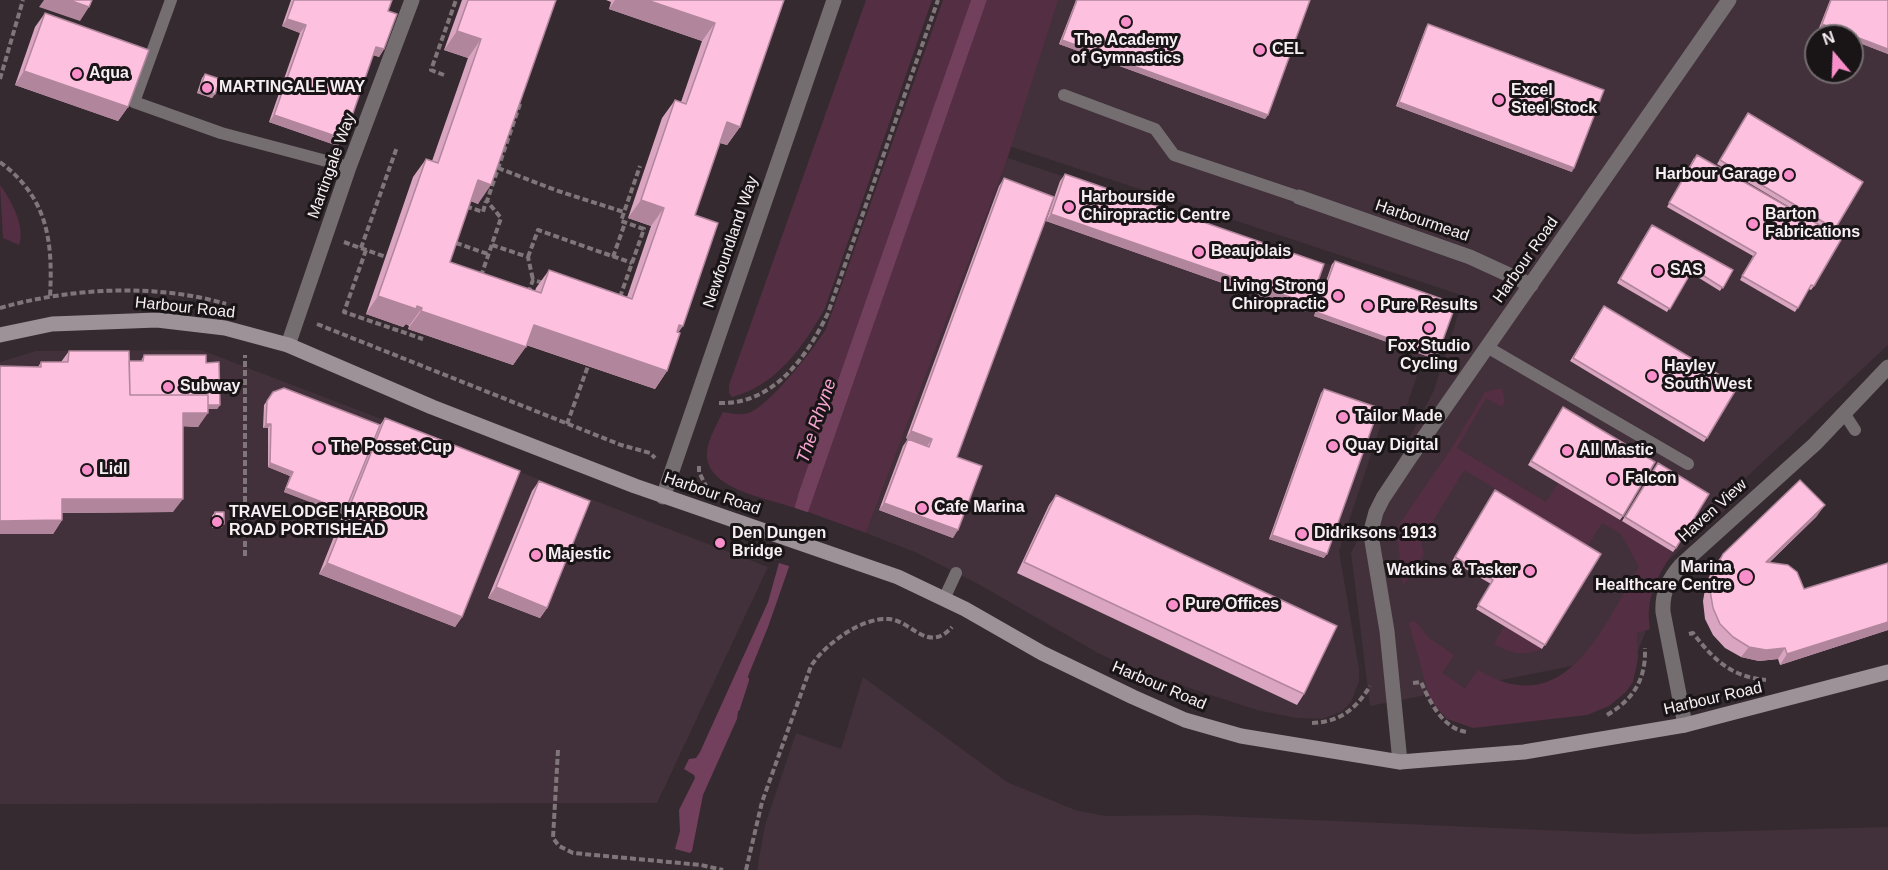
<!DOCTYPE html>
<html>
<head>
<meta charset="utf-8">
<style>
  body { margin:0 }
  #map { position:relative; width:1888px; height:870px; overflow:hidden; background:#352a2f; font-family:Arial,sans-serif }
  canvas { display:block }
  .north { position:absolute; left:1804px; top:24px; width:60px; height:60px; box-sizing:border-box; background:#191416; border:2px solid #726c6e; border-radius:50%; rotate:341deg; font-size:16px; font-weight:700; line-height:24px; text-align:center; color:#f7eff3 }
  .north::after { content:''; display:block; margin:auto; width:21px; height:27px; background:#f98fca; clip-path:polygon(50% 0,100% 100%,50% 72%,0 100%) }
</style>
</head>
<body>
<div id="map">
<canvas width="1888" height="870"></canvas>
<div class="north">N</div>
</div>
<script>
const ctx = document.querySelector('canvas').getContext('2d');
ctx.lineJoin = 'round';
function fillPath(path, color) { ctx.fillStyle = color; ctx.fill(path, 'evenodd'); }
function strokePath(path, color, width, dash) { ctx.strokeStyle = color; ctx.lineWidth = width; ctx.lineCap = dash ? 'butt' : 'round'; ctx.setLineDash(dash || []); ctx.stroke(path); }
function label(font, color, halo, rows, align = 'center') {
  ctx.font = font + ' Arial,sans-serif'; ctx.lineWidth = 6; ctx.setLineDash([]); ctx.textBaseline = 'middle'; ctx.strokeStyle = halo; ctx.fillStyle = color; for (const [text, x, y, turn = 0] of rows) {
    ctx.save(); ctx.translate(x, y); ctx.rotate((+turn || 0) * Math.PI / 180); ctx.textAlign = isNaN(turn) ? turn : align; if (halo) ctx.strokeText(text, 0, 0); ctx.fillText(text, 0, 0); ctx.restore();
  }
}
fillPath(new Path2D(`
  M1058,0h830v345l-152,142 -3,16 -68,60 -12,19 -6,19 1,25 -11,27 -267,53 -19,-153 83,-163 30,-94 -455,-150zM1816,36h36v36h-36z
  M1008,158l447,148 -19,59 -14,-4 -20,59 -18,-5 -45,136 20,118v12l-8,21 -10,10 -19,7 -26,-1 -39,-8 -123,-40 -36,-17 -118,-68 -63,-32 -51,-20z
  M201,350l567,217 -111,236 -657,1v-442l36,-11z
  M863,677l144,105 68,28 30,6 91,-1 439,19 253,-7v43h-1131l8,-45 31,-92 45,16z`), '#42313a');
fillPath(new Path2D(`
  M866,0h66l-107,308c-21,38 -49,78 -93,89l-3,-4v-8z
  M943,0h28l-176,508c-28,-10 -92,-19 -88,-57 2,-14 10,-27 16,-39 10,2 18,4 28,0 20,-9 63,-63 75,-83z
  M987,0h71l-53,166 -139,367 -58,-21z
  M0,185c11,15 26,42 19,60l-16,-7z
  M1502,388l3,13 -3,6 -16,-9 -29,50 89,54 12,-19 115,69c-16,25 -28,46 -23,77l-13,4 1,26 -5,23 -7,10 -17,14 -22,9 -114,13 -26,-9 -17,-19 -21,-77 6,-2 14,17 25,17 -12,18 23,15 13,-18c88,53 124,-42 161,-103l-18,-33 -19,-11 -17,27 -92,-56 3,-5 -32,-19 -43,71 3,14 -21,31 -6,-51 1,-9 55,-80 32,-54z
  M1504,626l38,23c-18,8 -32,4 -48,-5z`), '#542e43');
fillPath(new Path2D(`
  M971,0h16l-219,627 -28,69 -3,23 -34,76 -11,56 -2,2 -15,-4 5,-18 -1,-21 16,-32 -1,-3 -10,-6 5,-10 7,-1 4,-6 68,-150 31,-110z`), '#723f5c');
fillPath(new Path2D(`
  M792,507l18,6 -18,54 -16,-5z`), '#352a2f');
strokePath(new Path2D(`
  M736,708l9,-28`), '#723f5c', 8);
strokePath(new Path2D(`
  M444,75l-13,-5 25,-70
  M0,79l23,-79
  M0,162c48,36 53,79 50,135
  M498,168l60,23 66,21
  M468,209v-2l15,5 3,-11
  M344,242l42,15
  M456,243l32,11
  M492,245l36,12 5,23
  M361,248l36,-101
  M366,250l-22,62 79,27
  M528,257l10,-27 94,33
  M613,257l12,-34
  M481,276l20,-58 -14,-17 34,-100
  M528,293l5,-13 11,3
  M620,297l24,-68 -23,-8 19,-55
  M0,308c70,-20 156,-25 226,-4
  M317,324l304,121 29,8 5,5
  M719,403c54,2 88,-46 109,-90l110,-313
  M567,424l21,-58
  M699,466v6l7,14
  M245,556v-201
  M1689,634l4,-1c20,26 38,44 73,47
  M1413,683l8,-1c9,20 22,47 46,50
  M1607,715c27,-16 39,-36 38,-67
  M1312,723c28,-1 44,-14 58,-37
  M558,750l-5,88 6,8 14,7 128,12 22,5
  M746,870l16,-68 49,-136c14,-22 51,-49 78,-47 23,2 39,35 63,8`), '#80767a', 4, [6, 3]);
strokePath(new Path2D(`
  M171,0l-37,102 87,31 128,34
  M1064,95l91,34 19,26 125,42
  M1487,347l201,117
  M1844,413l11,17
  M944,599l12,-26`), '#746e71', 12);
strokePath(new Path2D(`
  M1299,197l171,60 61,28
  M288,345l61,-178 63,-167
  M663,497l171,-497
  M1685,725l-22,-113c-1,-19 5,-32 18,-47l134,-121 73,-77
  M1400,762l-13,-131 -15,-90v-14l4,-15 7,-14 26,-39 320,-459`), '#746e71', 15);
strokePath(new Path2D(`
  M0,335l52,-11 105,-4 68,8 63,17 144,62 203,79 263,91 67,32 77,44 91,44 52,23 56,16 159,26 124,-10 161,-27 203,-53`), '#9c9297', 15);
fillPath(new Path2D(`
  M291,0h101l-4,11 -4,38 -5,8 -6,-2 -35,91 -69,-24 31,-89 -18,-7z
  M462,0h94l-78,204 -7,-3 -21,61 85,29 1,-3 13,-18 78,27 24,-71 -23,-8 34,-100 13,-18 6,2 21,-61 -93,-32 2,-7 -5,-2h178l-44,127 -13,18 -7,-2 -25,72 -12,111 -5,6 -11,39 -12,18 -129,-44 -13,20 -105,-36 1,-3 -3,-2 -3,3 -37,-13 47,-137 13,-18 6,2 36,-103 -24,-8z
  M1076,0h234l-42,115 -3,4 -206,-75z
  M1830,0h58v54l-36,-14v-4h-12l-21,-8z
  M45,13l83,94 -10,14 -103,-36 20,-58z
  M1428,24l144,148 -176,-66 30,-79z
  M205,74l10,20 -3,4 -15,-5 5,-15z
  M1748,113l115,69 -31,51 -18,53 -3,4 -2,-1 -14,23 -55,-32 13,-24 -86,-49 27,-49 134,72 -111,-66z
  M1065,174l245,130 -5,8 -259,-91 14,-40z
  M1004,178l-47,279 -4,81 -74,-28 24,-64 5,-7 -2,-1 93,-252z
  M1649,229l84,41 -13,21 -29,-18 -24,39 -50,-29z
  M1335,261l102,95 -2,3 -121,-43 18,-52z
  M1601,310l137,76 -34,56 -134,-81z
  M69,351l60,10h12l3,-6 62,8 14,42 -3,4h-9l-10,18 -15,-1 -10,86 -111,1v7l-9,14h-53v-168l38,1 3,-5h20z
  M1324,389v169l-55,-19 52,-146z
  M273,392l107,33 5,-7 77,199 -7,10 -136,-53 24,-60 -59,-22 6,-16 -22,-9v-39h-5l1,-23z
  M1561,411l62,105 -3,4 -92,-55z
  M1655,467l21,81 -3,4 -51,-31z
  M539,481l8,127 -7,10 -52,-20 44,-107z
  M1495,490l106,64 -59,95 -66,-40 15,-25 -39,-23z
  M1056,495l248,199 -7,11 -280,-132 32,-68z
  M215,512l9,12 -3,4h-9v-12z
  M1817,516l-48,47 35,26 84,-26v67l-108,35 -2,-6 -19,2 -18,-4 -16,-9 -12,-13 -8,-16 -2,-18 3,-18 9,-18 8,-11z`), '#daa5c0');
fillPath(new Path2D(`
  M44,0h25l20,7 -9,14 -41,-14z
  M615,0h32l68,23 -13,18 -93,-32z
  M287,19l19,6 -6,8 -18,-7z
  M1822,24l66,25v5l-36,-14v-4h-12l-21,-8z
  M457,31l24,8 -13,19 -24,-8z
  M1062,40l206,75 -3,4 -206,-75z
  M376,47l8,2 -5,8 -8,-3z
  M24,71l104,36 -10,14 -103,-36z
  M200,89l15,5 -3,4 -15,-5z
  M1399,102l175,66 -2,4 -176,-66z
  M274,115l70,24 -6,7 -69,-24z
  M727,122l13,5 -13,18 -13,-4z
  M478,180l13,5 -13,19 -13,-5z
  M641,200l23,8 -13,18 -23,-8z
  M1051,214l259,90 -5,8 -259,-91z
  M378,296l39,10 5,2 -13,18 -3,-2 -3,3 -37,-13z
  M421,311l105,36 -13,18 -105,-36z
  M1316,312l121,44 -2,3 -121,-43z
  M534,325l133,46 -12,18 -134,-46z
  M679,325l4,1 -13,18z
  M123,405h97l-3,4 -97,-1z
  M183,413h25l-10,14 -25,-1z
  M266,424h5l-3,4h-5z
  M911,431l21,8 -5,7 -21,-8z
  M270,463l23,9 -3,4 -22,-9z
  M286,488l59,23 -2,4 -59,-23z
  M62,499h121l-10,13 -120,1z
  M884,503l74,27 -5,8 -74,-28z
  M1825,505l-8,11 -59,57 8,-11z
  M62,520l-9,14h-53v-13z
  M215,524h9l-3,4h-9z
  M1272,535l55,19 -3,4 -55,-19z
  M327,563l135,54 -7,10 -136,-53z
  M496,587l51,21 -7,10 -52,-20z
  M1888,622v8l-108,35 7,-11z
  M1749,647l36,1 -7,11 -19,2 -18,-4z`), '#b1869c');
const building = new Path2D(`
  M69,0h23l-3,7z
  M294,0h98l-4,11 9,3 -13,35 -8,-2 -32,92 -70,-24 32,-90 -19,-6z
  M468,0h88l-65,185 -13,-5 -28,82 91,31 8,-23 83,29 32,-91 -23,-8 34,-100 11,4 29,-81 -68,-23h137l-44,127 -13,-5 -32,93 23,8 -35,103 -4,-1 -2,7 3,1 -13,38 -133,-46 -8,22 -105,-36 1,-3 -5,-2 -1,3 -38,-13 48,-137 12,4 43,-124 -24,-8z
  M1077,0h233l-42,115 -206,-75z
  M1831,0h57v49l-66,-25z
  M45,13l104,37 -21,57 -104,-36z
  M1428,24l176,66 -30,78 -175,-66z
  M205,74l15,5 -5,15 -15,-5z
  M1748,113l115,69 -28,47 -115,-69z
  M1697,155l145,83 -28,48 -3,-1 -13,23 -56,-32 14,-23 -87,-50z
  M1065,174l259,90 -14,40 -259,-90z
  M1004,178l50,19 -97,260 25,9 -24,64 -74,-27 24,-64 21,8 3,-8 -21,-8z
  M1652,225l81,45 -10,18 -30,-19 -23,40 -50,-30z
  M1335,261l121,43 -19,52 -121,-44z
  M1604,306l134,80 -31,52 -134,-80z
  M69,351h60l1,44h78v18h-25v86h-121v21l-62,1v-155l41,1v-5h27z
  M144,355h62v8l13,-1 1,43h-12v-10h-78l-1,-34h14z
  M284,388l96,37 -35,86 -59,-23 7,-16 -23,-9 1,-39h-5l1,-23 6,-9z
  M1324,389l55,19 -52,146 -55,-19z
  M1563,407l92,55 -32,54 -92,-55z
  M385,418l135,53 -58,146 -135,-54z
  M1658,463l51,31 -33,54 -51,-31z
  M1800,480l25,25 -59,57 22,3 9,7 7,17 84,-26v59l-101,32 -2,-6 -19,2 -17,-3 -16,-10 -13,-13 -7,-16 -3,-18 4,-18 9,-18z
  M539,481l51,20 -43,107 -51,-21z
  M1495,490l106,64 -56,91 -67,-40 15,-25 -38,-23z
  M1056,495l281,131 -33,68 -280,-132z
  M215,512h9v12h-9z`);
fillPath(building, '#fdc0df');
strokePath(building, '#b1869c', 1.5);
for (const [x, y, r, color] of [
  [1126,22,6,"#f98fca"],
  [1260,50,6,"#f98fca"],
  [77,74,6,"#f98fca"],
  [207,88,6,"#f98fca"],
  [1499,100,6,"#f98fca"],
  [1789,175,6,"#f98fca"],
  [1069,207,6,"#f98fca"],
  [1753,224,6,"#f98fca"],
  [1199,252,6,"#f98fca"],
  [1658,271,6,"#f98fca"],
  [1338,296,6,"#f98fca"],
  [1368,306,6,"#f98fca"],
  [1429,328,6,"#f98fca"],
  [1652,376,6,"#f98fca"],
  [168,387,6,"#f98fca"],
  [1343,417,6,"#f98fca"],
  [1333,446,6,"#f98fca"],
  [319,448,6,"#f98fca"],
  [1567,451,6,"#f98fca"],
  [87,470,6,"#f98fca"],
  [1613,479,6,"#f98fca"],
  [922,508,6,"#f98fca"],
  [217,522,6,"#f98fca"],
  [1302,534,6,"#f98fca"],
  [720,543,6,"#f98fca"],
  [536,555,6,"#f98fca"],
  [1530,571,6,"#f98fca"],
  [1746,577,8,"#f98fca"],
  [1173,605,6,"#f98fca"]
]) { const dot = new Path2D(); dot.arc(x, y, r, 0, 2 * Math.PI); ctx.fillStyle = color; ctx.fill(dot); strokePath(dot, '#191416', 2); }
label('bold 16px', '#f7eff3', '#191416', [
  ["The Academy",1126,41,"center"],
  ["of Gymnastics",1126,59,"center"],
  ["CEL",1272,50],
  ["Aqua",89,74],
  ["MARTINGALE WAY",219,88],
  ["Excel",1511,91],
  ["Steel Stock",1511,109],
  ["Harbour Garage",1777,175,"right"],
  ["Harbourside",1081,198],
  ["Chiropractic Centre",1081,216],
  ["Barton",1765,215],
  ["Fabrications",1765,233],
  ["Beaujolais",1211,252],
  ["SAS",1670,271],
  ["Living Strong",1326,287,"right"],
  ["Chiropractic",1326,305,"right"],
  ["Pure Results",1380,306],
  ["Fox Studio",1429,347,"center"],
  ["Cycling",1429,365,"center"],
  ["Hayley",1664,367],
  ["South West",1664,385],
  ["Subway",180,387],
  ["Tailor Made",1355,417],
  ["Quay Digital",1345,446],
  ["The Posset Cup",331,448],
  ["All Mastic",1579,451],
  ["Lidl",99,470],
  ["Falcon",1625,479],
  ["Cafe Marina",934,508],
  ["TRAVELODGE HARBOUR",229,513],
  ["ROAD PORTISHEAD",229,531],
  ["Den Dungen",732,534],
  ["Bridge",732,552],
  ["Didriksons 1913",1314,534],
  ["Majestic",548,555],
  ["Marina",1732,568,"right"],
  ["Healthcare Centre",1732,586,"right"],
  ["Watkins & Tasker",1518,571,"right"],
  ["Pure Offices",1185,605]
], 'left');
label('16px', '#f7eff3', '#191416', [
  ["Martingale Way",332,166,-70],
  ["Harbourmead",1422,221,19],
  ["Newfoundland Way",731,242,-71],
  ["Harbour Road",1526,260,-55],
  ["Harbour Road",185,308,6],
  ["Harbour Road",712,494,19],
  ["Haven View",1713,511,-42],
  ["Harbour Road",1159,686,23],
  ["Harbour Road",1713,699,-13]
]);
label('italic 18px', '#f6a4d0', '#191416', [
  ["The Rhyne",817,421,-71]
]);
</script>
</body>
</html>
